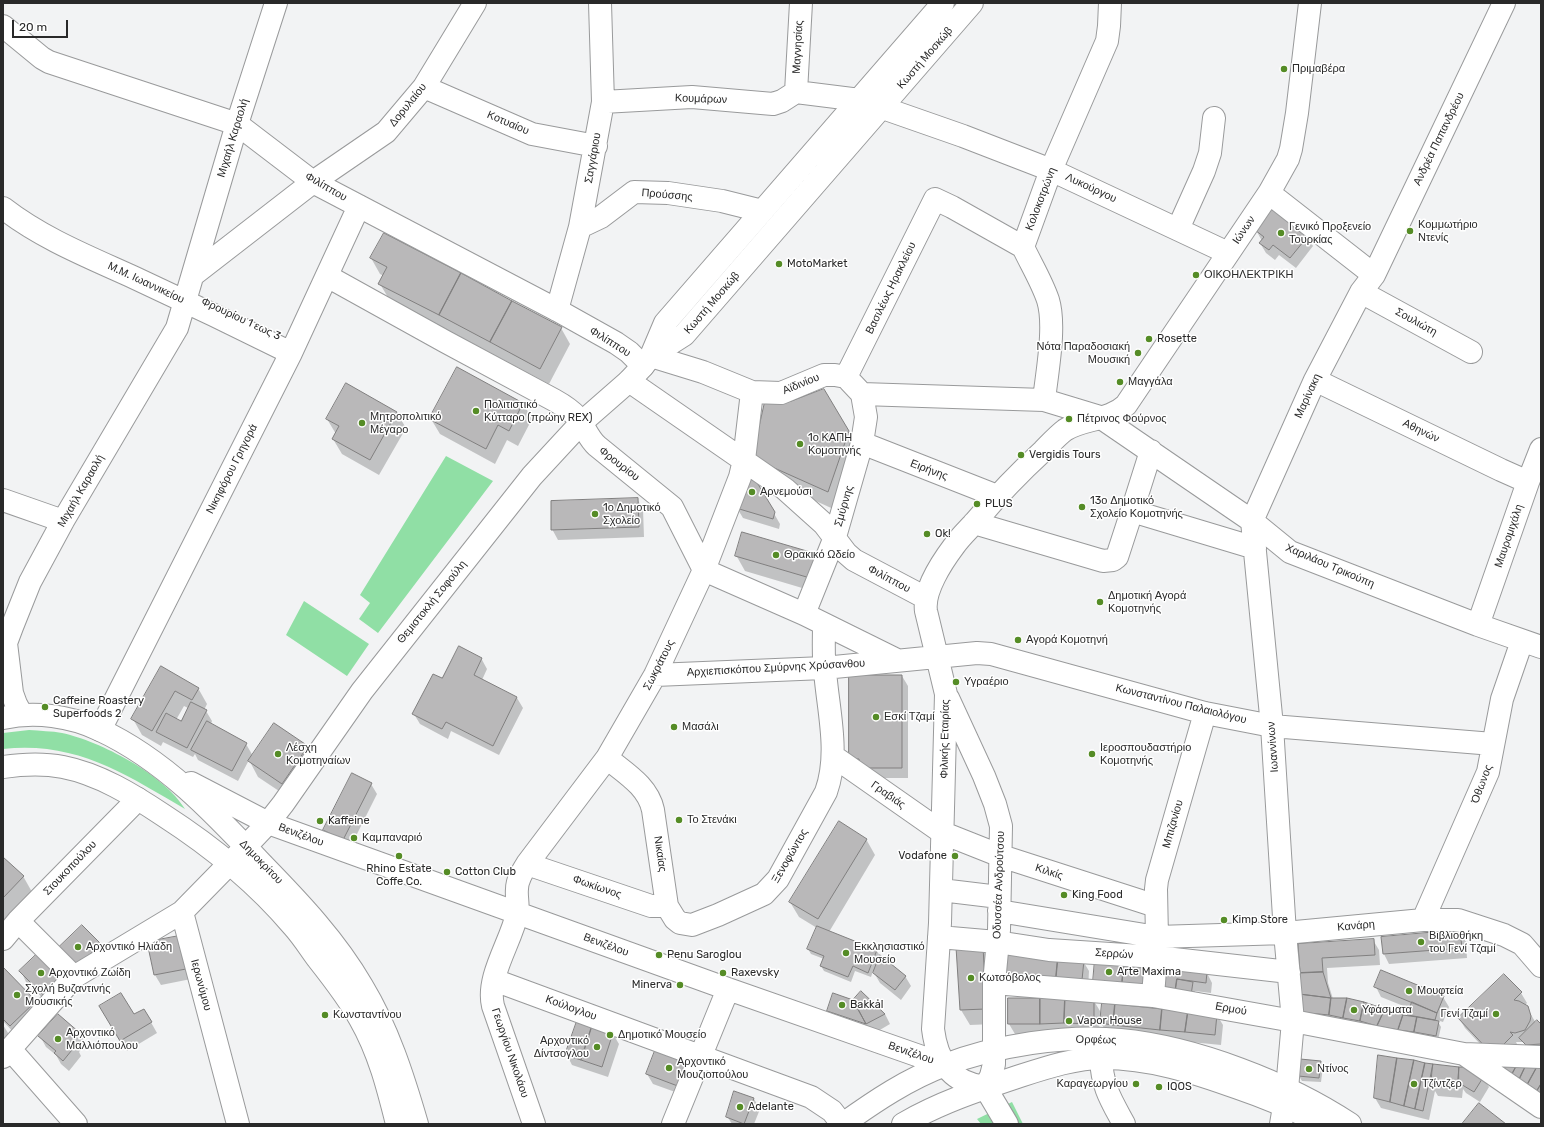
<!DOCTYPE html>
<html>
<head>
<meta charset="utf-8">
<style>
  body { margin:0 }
  #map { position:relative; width:1544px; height:1127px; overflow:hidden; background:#f2f3f4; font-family:Rubik,sans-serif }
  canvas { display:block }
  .frame { position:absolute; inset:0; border:4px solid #292929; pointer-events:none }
  .scale { position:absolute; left:12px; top:20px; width:56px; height:18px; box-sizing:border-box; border:2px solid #292929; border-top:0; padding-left:5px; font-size:12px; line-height:14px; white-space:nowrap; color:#292929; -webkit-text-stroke:3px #fff; paint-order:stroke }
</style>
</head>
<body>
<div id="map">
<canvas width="1544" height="1127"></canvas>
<div class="frame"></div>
<div class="scale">20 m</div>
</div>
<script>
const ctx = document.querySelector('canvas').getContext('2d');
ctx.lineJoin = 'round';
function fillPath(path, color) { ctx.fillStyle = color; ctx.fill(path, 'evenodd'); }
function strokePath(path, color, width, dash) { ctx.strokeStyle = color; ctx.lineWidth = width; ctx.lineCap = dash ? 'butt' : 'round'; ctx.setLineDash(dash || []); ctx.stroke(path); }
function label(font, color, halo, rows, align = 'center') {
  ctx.font = font + ' Rubik,sans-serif'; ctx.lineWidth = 3; ctx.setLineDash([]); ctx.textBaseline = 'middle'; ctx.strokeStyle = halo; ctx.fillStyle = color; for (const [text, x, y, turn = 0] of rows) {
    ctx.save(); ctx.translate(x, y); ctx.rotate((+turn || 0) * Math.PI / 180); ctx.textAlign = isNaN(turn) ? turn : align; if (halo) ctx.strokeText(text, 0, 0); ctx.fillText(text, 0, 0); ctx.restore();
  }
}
fillPath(new Path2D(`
  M446,456l47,25 -115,152 -19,-14 11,-16 -10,-8z
  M304,601l65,43 -22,32 -61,-41z
  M29,730c11,1 23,1 33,3 38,8 103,42 123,76 -60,-35 -109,-68 -182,-60v-16z
  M1012,1102l11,22h-42l-4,-5z`), '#90dfa5');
fillPath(new Path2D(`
  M1256,230l51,6 6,10 -17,22 -17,-13 -4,5 -9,-7 -6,-10 2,-2z
  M371,258l190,70 9,16 -21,40 -160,-85 -9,-15 4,-8 -4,-2z
  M523,403l9,16 -14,27 -11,-6 -12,24 -55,-30 -9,-15z
  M397,413l9,15 -27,47 -37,-21 -9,-15 3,-5 -9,-15z
  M848,432l12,21 -20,59 -75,-34 -12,-21z
  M753,477l27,47 -1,5 -36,-11 -6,-10z
  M637,499l6,10 1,28 -86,3 -6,-11z
  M736,555h81l2,38 -74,-22z
  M481,658l6,11 -5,11 35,18 6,10 -24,47 -48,-24 -3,8 -28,-15 -6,-10 29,-35z
  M162,668l36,20 9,16 -3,6 2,1 6,10 -1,3 35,20 7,12 54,-9 9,15 -25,37 -33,-22 -9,-17 -11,21 -40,-21 -3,-6 -2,3 -30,-15 -2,4 -19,-11 -9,-16zM184,706l4,2 -7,14 -5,-2z
  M902,676l6,10v92h-42l-16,-19z
  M371,784l6,10 -28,56 -19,-10 -6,-10z
  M866,839l9,16 -46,77 48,19 4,7 24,18 6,10 -10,14 -21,-17 -7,-12 -2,6 -16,-6 -4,11 -27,-11 -3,-5 3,-7 -13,-5 -3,-5 9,-21 -18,-11 -9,-15z
  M3,858l20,18 9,16 -29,31z
  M1460,931l6,11 1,16 -78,6 -5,-10 -2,-16z
  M178,937l13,42 -30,6 -6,-10 -7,-33z
  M1373,940l6,10 1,15 -53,3 1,15 5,16 75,18 3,-8 -30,-12 -5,-10 67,10 6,10 -6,15 -6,-2 4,7 -3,13 -134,-18 -5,-77z
  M100,944l6,11 -43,5z
  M982,946l9,16 3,62 -24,1 -9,-15z
  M1083,961l6,10 -1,19 -76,-6z
  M1164,967l43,6 5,10 -1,10 -16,-2 -2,8z
  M3,968l32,34 6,10 -25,23 -13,-14z
  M21,971l48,15 -19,19 -24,-23z
  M1504,975l17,18 6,10 -2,2 11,18 5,2v24l-11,-1 -5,-6h-9l2,4 -19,18 -34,-36 -6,-10z
  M861,993l24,21 5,10 -17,10 -39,-13 -6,-10 25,-10z
  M1094,1001l6,10 -1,23h-84l-6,-10z
  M101,1006l33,10 10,-6 13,23 -30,18z
  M1217,1015l6,10 -2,20 -101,-10 -16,-7 -3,-5z
  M3,1025l7,11 -7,8z
  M80,1033l6,11 -7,8 2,4 -12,15 -8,-7 -5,-9 -10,-8 -6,-11z
  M613,1034l6,10 -11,33 -36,-12 -5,-10z
  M657,1049l32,48 -36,-13 -6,-10z
  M1379,1056l54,9 36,3 14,9 6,10 -9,15 -14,-9 -3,-4 -1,9 -24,-2 -3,-5 -6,29 -48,-12 -6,-10z
  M1320,1062l3,5 -2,15 -19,-1 -3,-5z
  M735,1092l19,7 6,10 -6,15h-22l-5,-8z`), '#0003');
const building = new Path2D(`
  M1272,208l36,28 -18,22 -17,-13 -4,5 -10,-7 5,-6 -9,-7z
  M384,233l77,40 -22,42 -61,-31 9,-17 -17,-9z
  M461,273l51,28 -22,41 -51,-27z
  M512,301l50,26 -22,42 -50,-27z
  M457,367l66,36 -14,28 -11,-6 -12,24 -57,-30z
  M346,383l51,29 -27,48 -38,-21 7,-13 -13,-7z
  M824,389l25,42 -21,61 -76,-34 13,-58 26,1z
  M753,476l22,36 -2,7 -37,-11 10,-31z
  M638,498l1,29 -88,3v-29z
  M742,532l75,22 -7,24 -75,-22z
  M459,646l23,12 -8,17 43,22 -24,49 -47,-24 -4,7 -30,-15 21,-40 9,4z
  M161,666l38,22 -7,12 -17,-9 -23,40 -21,-12z
  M849,675h53v93h-43v-9h-10z
  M191,702l16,8 -20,38 -31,-16 10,-19 15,8z
  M207,721l40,22 -15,28 -41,-21z
  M274,723l34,23 -26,38 -34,-23z
  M352,773l20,10 -29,57 -20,-10z
  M839,821l28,18 -49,80 -29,-17z
  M3,857l21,19 -21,22z
  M82,925l19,19 -27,25 -18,-19z
  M817,926l60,24 -9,23 -15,-7 -5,11 -28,-11 4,-10 -17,-7z
  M1460,930l2,18 -79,6 -2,-17z
  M179,936l7,33 -32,6 -7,-33z
  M1374,939l1,16 -53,3 1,14 -23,1 -2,-29z
  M983,945l3,64 -26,1 -4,-63z
  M39,952l25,24 -20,20 -25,-25z
  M1007,953l51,4 -2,21 -51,-4z
  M880,955l26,21 -11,14 -22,-17z
  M1058,957l26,3 -2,20 -26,-2z
  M1095,959l29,2 -2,23 -29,-2z
  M1124,961l27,2 -2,23 -27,-2z
  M1163,965l44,7 -1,11 -29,-4 -2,14 -16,-3z
  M3,967l33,34 -26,25 -7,-7z
  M1381,970l63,26 -7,17 -63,-26z
  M1323,972l8,26 -32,-4 1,-21z
  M1504,974l18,18 -8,8 5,1 9,5 3,10 -1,5 -5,9 -10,3 -5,-1 3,3 -20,20 -35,-37z
  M1177,979l16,3 -2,13 -16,-2z
  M861,991l24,23 -19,10 -13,-24z
  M121,993l13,21 10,-5 8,13 -32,19 -21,-35z
  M833,993l20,7 13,24 -39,-13z
  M1299,994l32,4 -2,17 -32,-3z
  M1008,998h32v26h-32z
  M1040,998l25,1 -1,24 -24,1z
  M1331,998h16l-4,20 -14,-3z
  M1347,998l17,4 -4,19 -17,-3z
  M1065,999l29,1v24l-30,-1z
  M1364,1002l21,7 -8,17 -17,-5z
  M1412,1002l25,11 -2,7 -27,-5z
  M1102,1003l13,1 -2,21 -13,-2z
  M1115,1004l47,5 -2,21 -47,-5z
  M1162,1009l26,2 -3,21 -25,-2z
  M1385,1009l18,6 -5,15 -21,-4z
  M1188,1011l29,3 -2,21 -30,-3z
  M58,1014l22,19 -8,9 4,3 -13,16 -9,-8 2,-2 -18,-15z
  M1403,1015l14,2 -3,15 -16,-2z
  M1417,1017l22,4 -3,15 -22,-4z
  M1537,1020l4,4v20l-15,1 -7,-7z
  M577,1021l15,5 -11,34 -16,-5z
  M592,1026l21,7 -11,34 -21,-7z
  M656,1048l36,13 -9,27 -37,-14z
  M1378,1055l19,3 -7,44 -16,-4z
  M1397,1058l17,2 -10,46 -14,-4z
  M1300,1059l21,2 -2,17 -21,-2z
  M1414,1060l11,3 -10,46 -11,-3z
  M1503,1062l15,1 -7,13 -12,-7z
  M1425,1063l8,1 -10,47 -8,-2z
  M1518,1063h9l-9,19 -7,-6z
  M1527,1063l11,2 -12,22 -8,-5z
  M1433,1064l26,3 -2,21 -26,-2z
  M1538,1065h3v19l-6,10 -9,-7z
  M1459,1067h10l15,9 -10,16 -15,-9z
  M1541,1084v15l-6,-5z
  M734,1091l20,7 -10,26 -18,-7z
  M1479,1103l27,21h-44z`);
fillPath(building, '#b9b8b9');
strokePath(building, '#807f7f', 1);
const minor = new Path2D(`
  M3,26l39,32 7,4 188,62 76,58 244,128 59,33 13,9 14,14
  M424,87l108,47 64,12
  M796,92l64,8 103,36 88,34 177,83
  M796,92l5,-89
  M603,102l89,-5 81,7 9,-3 14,-9
  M1269,193l105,82
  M3,208c40,31 86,49 132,70 52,24 104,49 156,75
  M580,227l21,-10 33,-25 34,1 54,8 40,10
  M1178,229l26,-58 6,-18 4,-35
  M193,275l120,-93 73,-50 38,-45 51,-84
  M327,276l119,66 108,58c9,5 17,10 23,17 8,10 11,21 20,29l75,61 32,63 100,44 93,46
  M1361,292l110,60
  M557,310l23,-83 23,-125 -3,-99
  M651,356l52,16 49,20 29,1 43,-18h11l11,2 16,17 182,6 56,17 152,104 38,31 188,73 63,22
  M846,377l89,-178 17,8 71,40
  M1315,380l186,90 27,12
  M629,381l156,108 39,35 22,29 8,7 72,38
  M1044,400c3,-28 12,-74 4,-100 -6,-18 -17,-36 -25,-53l28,-77 56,-129 2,-15 1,-23
  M862,443l135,53
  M3,500l60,21
  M1132,511l19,-60
  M974,523l129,38 10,-1 4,-3 15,-46 123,37
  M804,614l31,-77 27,-94 4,-26 -4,-23
  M1478,625l50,-143 13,-33
  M655,675l169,-7 153,-15 14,1 214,59 67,13 221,18
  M948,698l36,78 11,28 6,22 -2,104 -5,53v81l-3,12 -6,11
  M22,715l-6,-11 -4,-11 -6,-50 6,-16 18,-45 33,-61 114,-193 60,-204 39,-121
  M100,730l191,-377 68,-147
  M833,756l110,77 58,23 155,50
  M607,758c18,15 41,28 46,52l14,96 8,13 5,4 12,2 26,-10 46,-21 14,-15 48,-87c14,-39 2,-82 -1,-121 -2,-15 -1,-31 -1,-46
  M268,823l460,166 217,76
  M230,863l-48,49 56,212
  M527,864l124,42h16
  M941,890l58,7
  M999,911l158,26 128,-4 138,-13h35l46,15 18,9 19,22
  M1423,920l65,-148 14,-73 20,-58
  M18,921l56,56
  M939,937l58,5 52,8 107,7 133,15
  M1157,937l-1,-48 1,-9 48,-167
  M3,939l15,-18 120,-122
  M494,980l317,117 21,14 10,13
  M994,983l159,13 140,25 171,33 77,53
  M1153,996l3,-39
  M10,1049l66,75
  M1464,1054l77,3
  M3,1057l71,-80 108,-65
  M1101,1058c1,29 10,42 23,66
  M985,1087c-34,-4 -48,-26 -52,-58l7,-106 6,-229 -20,-83c-3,-20 16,-49 28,-65 6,-9 15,-17 22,-25 21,-25 43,-48 67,-70 7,-7 14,-15 22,-21 19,-12 44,-9 61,-25l143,-212 19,-34 3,-10 6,-36 13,-110
  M985,1087l22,37
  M534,1124l-41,-118c-7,-29 18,-64 24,-92 2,-8 -1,-17 0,-25 0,-9 5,-17 10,-25l80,-106 48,-83 49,-105 36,-93 4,-17 8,-68
  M673,1124l55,-135
  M1281,1124l6,-35 6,-68 -8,-88 -13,-207 -20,-205 63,-141 46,-88 13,-17 130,-272`);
const major = new Path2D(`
  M651,356l33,-21 288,-332
  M3,718c32,-7 68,-2 97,12 65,30 116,85 164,136 36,37 72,75 98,120 26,43 41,90 55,138
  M3,767c20,-3 40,-4 60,0 36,7 70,28 100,48 48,31 93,67 130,111 9,10 16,21 24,32 15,19 31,39 43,61 19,33 28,69 37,105
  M191,783l77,40
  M230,863l38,-40 15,-19 79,-113 170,-215 49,-53 48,-42 14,-15 8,-10 14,-33 278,-320
  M843,1124c32,-23 65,-45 102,-59 49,-19 122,-31 175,-25 75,7 168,43 230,84
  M903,1124c36,-21 75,-34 114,-47 28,-9 57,-19 86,-19 47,0 91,14 135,30 29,10 56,21 83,36`);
strokePath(minor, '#999a9b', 24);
strokePath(major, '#999a9b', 24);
strokePath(minor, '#fff', 22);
strokePath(major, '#fff', 22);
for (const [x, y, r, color] of [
  [1284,69,4,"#558c26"],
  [1410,231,4,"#558c26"],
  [1281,233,4,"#558c26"],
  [779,264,4,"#558c26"],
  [1196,275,4,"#558c26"],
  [1149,339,4,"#558c26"],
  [1138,353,4,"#558c26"],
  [1120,382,4,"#558c26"],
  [476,411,4,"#558c26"],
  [1069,419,4,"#558c26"],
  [362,423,4,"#558c26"],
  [800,444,4,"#558c26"],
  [1021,455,4,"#558c26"],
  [752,492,4,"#558c26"],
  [977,504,4,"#558c26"],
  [1082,507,4,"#558c26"],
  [595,514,4,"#558c26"],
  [927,534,4,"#558c26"],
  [776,555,4,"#558c26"],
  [1100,602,4,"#558c26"],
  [1018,640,4,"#558c26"],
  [956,682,4,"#558c26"],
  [45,707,4,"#558c26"],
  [876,717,4,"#558c26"],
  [674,727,4,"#558c26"],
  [278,754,4,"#558c26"],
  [1092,754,4,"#558c26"],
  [679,820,4,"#558c26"],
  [320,821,4,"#558c26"],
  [354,838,4,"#558c26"],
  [399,856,4,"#558c26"],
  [955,856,4,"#558c26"],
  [447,872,4,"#558c26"],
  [1064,895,4,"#558c26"],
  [1224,920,4,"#558c26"],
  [1421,942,4,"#558c26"],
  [78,947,4,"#558c26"],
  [846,953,4,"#558c26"],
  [659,955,4,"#558c26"],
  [1109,972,4,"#558c26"],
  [41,973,4,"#558c26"],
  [723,973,4,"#558c26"],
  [971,978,4,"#558c26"],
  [680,985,4,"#558c26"],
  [1409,991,4,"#558c26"],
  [17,995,4,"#558c26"],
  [842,1005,4,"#558c26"],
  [1354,1010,4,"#558c26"],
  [1496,1014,4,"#558c26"],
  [325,1015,4,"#558c26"],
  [1069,1021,4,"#558c26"],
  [610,1035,4,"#558c26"],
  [58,1039,4,"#558c26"],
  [597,1047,4,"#558c26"],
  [669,1068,4,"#558c26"],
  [1309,1069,4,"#558c26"],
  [1136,1084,4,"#558c26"],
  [1414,1084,4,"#558c26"],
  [1159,1087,4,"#558c26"],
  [740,1107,4,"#558c26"]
]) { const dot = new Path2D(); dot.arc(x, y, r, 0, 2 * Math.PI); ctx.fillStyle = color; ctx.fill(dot); strokePath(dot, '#fff', 1.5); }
label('11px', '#292929', '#fff', [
  ["Μαγνησίας",798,47,-87],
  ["Κωστή Μοσκώβ",925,58,-49],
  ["Κουμάρων",701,99,2],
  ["Δορυλαίου",408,105,-51],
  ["Κοτυαίου",508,123,23],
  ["Μιχαήλ Καραολή",233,138,-73],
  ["Ανδρέα Παπανδρέου",1439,139,-64],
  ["Σαγγάριου",593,158,-80],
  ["Φιλίππου",326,187,30],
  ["Λυκούργου",1091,188,25],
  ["Προύσσης",667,195,5],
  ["Κολοκοτρώνη",1041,199,-69],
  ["Ιώνων",1244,230,-56],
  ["Μ.Μ. Ιωαννικείου",146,283,25],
  ["Βασιλέως Ηρακλείου",891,288,-64],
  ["Κωστή Μοσκώβ",712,303,-49],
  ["Φρουρίου 1 εως 3",241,319,25],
  ["Σουλιώτη",1416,322,29],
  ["Φιλίππου",610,342,32],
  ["Αϊδινίου",801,384,-22],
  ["Μαρίνακη",1308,396,-65],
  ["Αθηνών",1421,431,26],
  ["Φρουρίου",619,464,38],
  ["Νικηφόρου Γρηγορά",232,469,-63],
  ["Ειρήνης",929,470,21],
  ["Μιχαήλ Καραολή",81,491,-60],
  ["Σμύρνης",844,506,-74],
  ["Μαυρομιχάλη",1509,536,-71],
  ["Χαριλάου Τρικούπη",1330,566,23],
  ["Φιλίππου",889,579,28],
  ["Θεμιστοκλή Σοφούλη",432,602,-51],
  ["Σωκράτους",659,665,-63],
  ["Αρχιεπισκόπου Σμύρνης Χρύσανθου",776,668,-3],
  ["Κωνσταντίνου Παλαιολόγου",1181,704,14],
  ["Φιλικής Εταιρίας",945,739,-89],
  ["Ιωαννίνων",1273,747,-94],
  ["Όθωνος",1482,784,-69],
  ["Γραβιάς",888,795,35],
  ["Μπιζανίου",1173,824,-74],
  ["Βενιζέλου",301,835,20],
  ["Νικαίας",660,854,82],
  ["Ξενοφώντος",790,856,-60],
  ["Δημοκρίτου",261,862,46],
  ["Στουκοπούλου",70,868,-46],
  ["Κιλκίς",1049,872,18],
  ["Οδυσσέα Ανδρούτσου",999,885,-88],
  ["Φωκίωνος",597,887,19],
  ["Κανάρη",1356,926,-5],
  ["Βενιζέλου",606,945,20],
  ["Σερρών",1114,954,4],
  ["Ιερωνύμου",201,985,75],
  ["Κούλογλου",571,1008,20],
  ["Ερμού",1231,1009,10],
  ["Ορφέως",1096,1040,1],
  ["Γεωργίου Νικολάου",510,1053,71],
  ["Βενιζέλου",911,1053,19]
]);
label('11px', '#292929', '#fff', [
  ["Πριμαβέρα",1292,69],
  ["Κομμωτήριο",1418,225],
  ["Ντενίς",1418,238],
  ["Γενικό Προξενείο",1289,227],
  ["Τουρκίας",1289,240],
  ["MotoMarket",787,264],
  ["ΟΙΚΟΗΛΕΚΤΡΙΚΗ",1204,275],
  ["Rosette",1157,339],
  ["Νότα Παραδοσιακή",1130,347,"right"],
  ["Μουσική",1130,360,"right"],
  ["Μαγγάλα",1128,382],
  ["Πολιτιστικό",484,405],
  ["Κύτταρο (πρώην REX)",484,418],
  ["Μητροπολιτικό",370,417],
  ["Μέγαρο",370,430],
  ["Πέτρινος Φούρνος",1077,419],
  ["1ο ΚΑΠΗ",808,438],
  ["Κομοτηνής",808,451],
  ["Vergidis Tours",1029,455],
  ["Αρνεμούσι",760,492],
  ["13ο Δημοτικό",1090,501],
  ["Σχολείο Κομοτηνής",1090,514],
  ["PLUS",985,504],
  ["1ο Δημοτικό",603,508],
  ["Σχολείο",603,521],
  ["Ok!",935,534],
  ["Θρακικό Ωδείο",784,555],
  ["Δημοτική Αγορά",1108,596],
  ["Κομοτηνής",1108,609],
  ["Αγορά Κομοτηνή",1026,640],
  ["Υγραέριο",964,682],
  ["Caffeine Roastery",53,701],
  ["Superfoods 2",53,714],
  ["Εσκί Τζαμί",884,717],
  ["Μασάλι",682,727],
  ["Λέσχη",286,748],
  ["Κομοτηναίων",286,761],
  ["Ιεροσπουδαστήριο",1100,748],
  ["Κομοτηνής",1100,761],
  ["Το Στενάκι",687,820],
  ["Kaffeine",328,821],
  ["Καμπαναριό",362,838],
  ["Vodafone",947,856,"right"],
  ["Rhino Estate",399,869,"center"],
  ["Coffe Co.",399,882,"center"],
  ["Cotton Club",455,872],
  ["King Food",1072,895],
  ["Kimp Store",1232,920],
  ["Βιβλιοθήκη",1429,936],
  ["του Γενί Τζαμί",1429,949],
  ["Αρχοντικό Ηλιάδη",86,947],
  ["Εκκλησιαστικό",854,947],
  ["Μουσείο",854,960],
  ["Penu Saroglou",667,955],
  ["Arte Maxima",1117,972],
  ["Αρχοντικό Ζωίδη",49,973],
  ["Raxevsky",731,973],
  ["Κωτσόβολος",979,978],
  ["Minerva",672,985,"right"],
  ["Σχολή Βυζαντινής",25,989],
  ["Μουσικής",25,1002],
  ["Μουφτεία",1417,991],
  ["Bakkål",850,1005],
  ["Υφάσματα",1362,1010],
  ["Γενί Τζαμί",1488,1014,"right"],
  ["Κωνσταντίνου",333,1015],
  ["Vapor House",1077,1021],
  ["Αρχοντικό",66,1033],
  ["Μαλλιόπουλου",66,1046],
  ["Δημοτικό Μουσείο",618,1035],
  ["Αρχοντικό",589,1041,"right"],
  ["Δίντσογλου",589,1054,"right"],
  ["Αρχοντικό",677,1062],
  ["Μουζιοπούλου",677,1075],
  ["Ντίνος",1317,1069],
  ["Καραγεωργίου",1128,1084,"right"],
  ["Τζίντζερ",1422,1084],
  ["IQOS",1167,1087],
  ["Adelante",748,1107]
], 'left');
</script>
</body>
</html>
